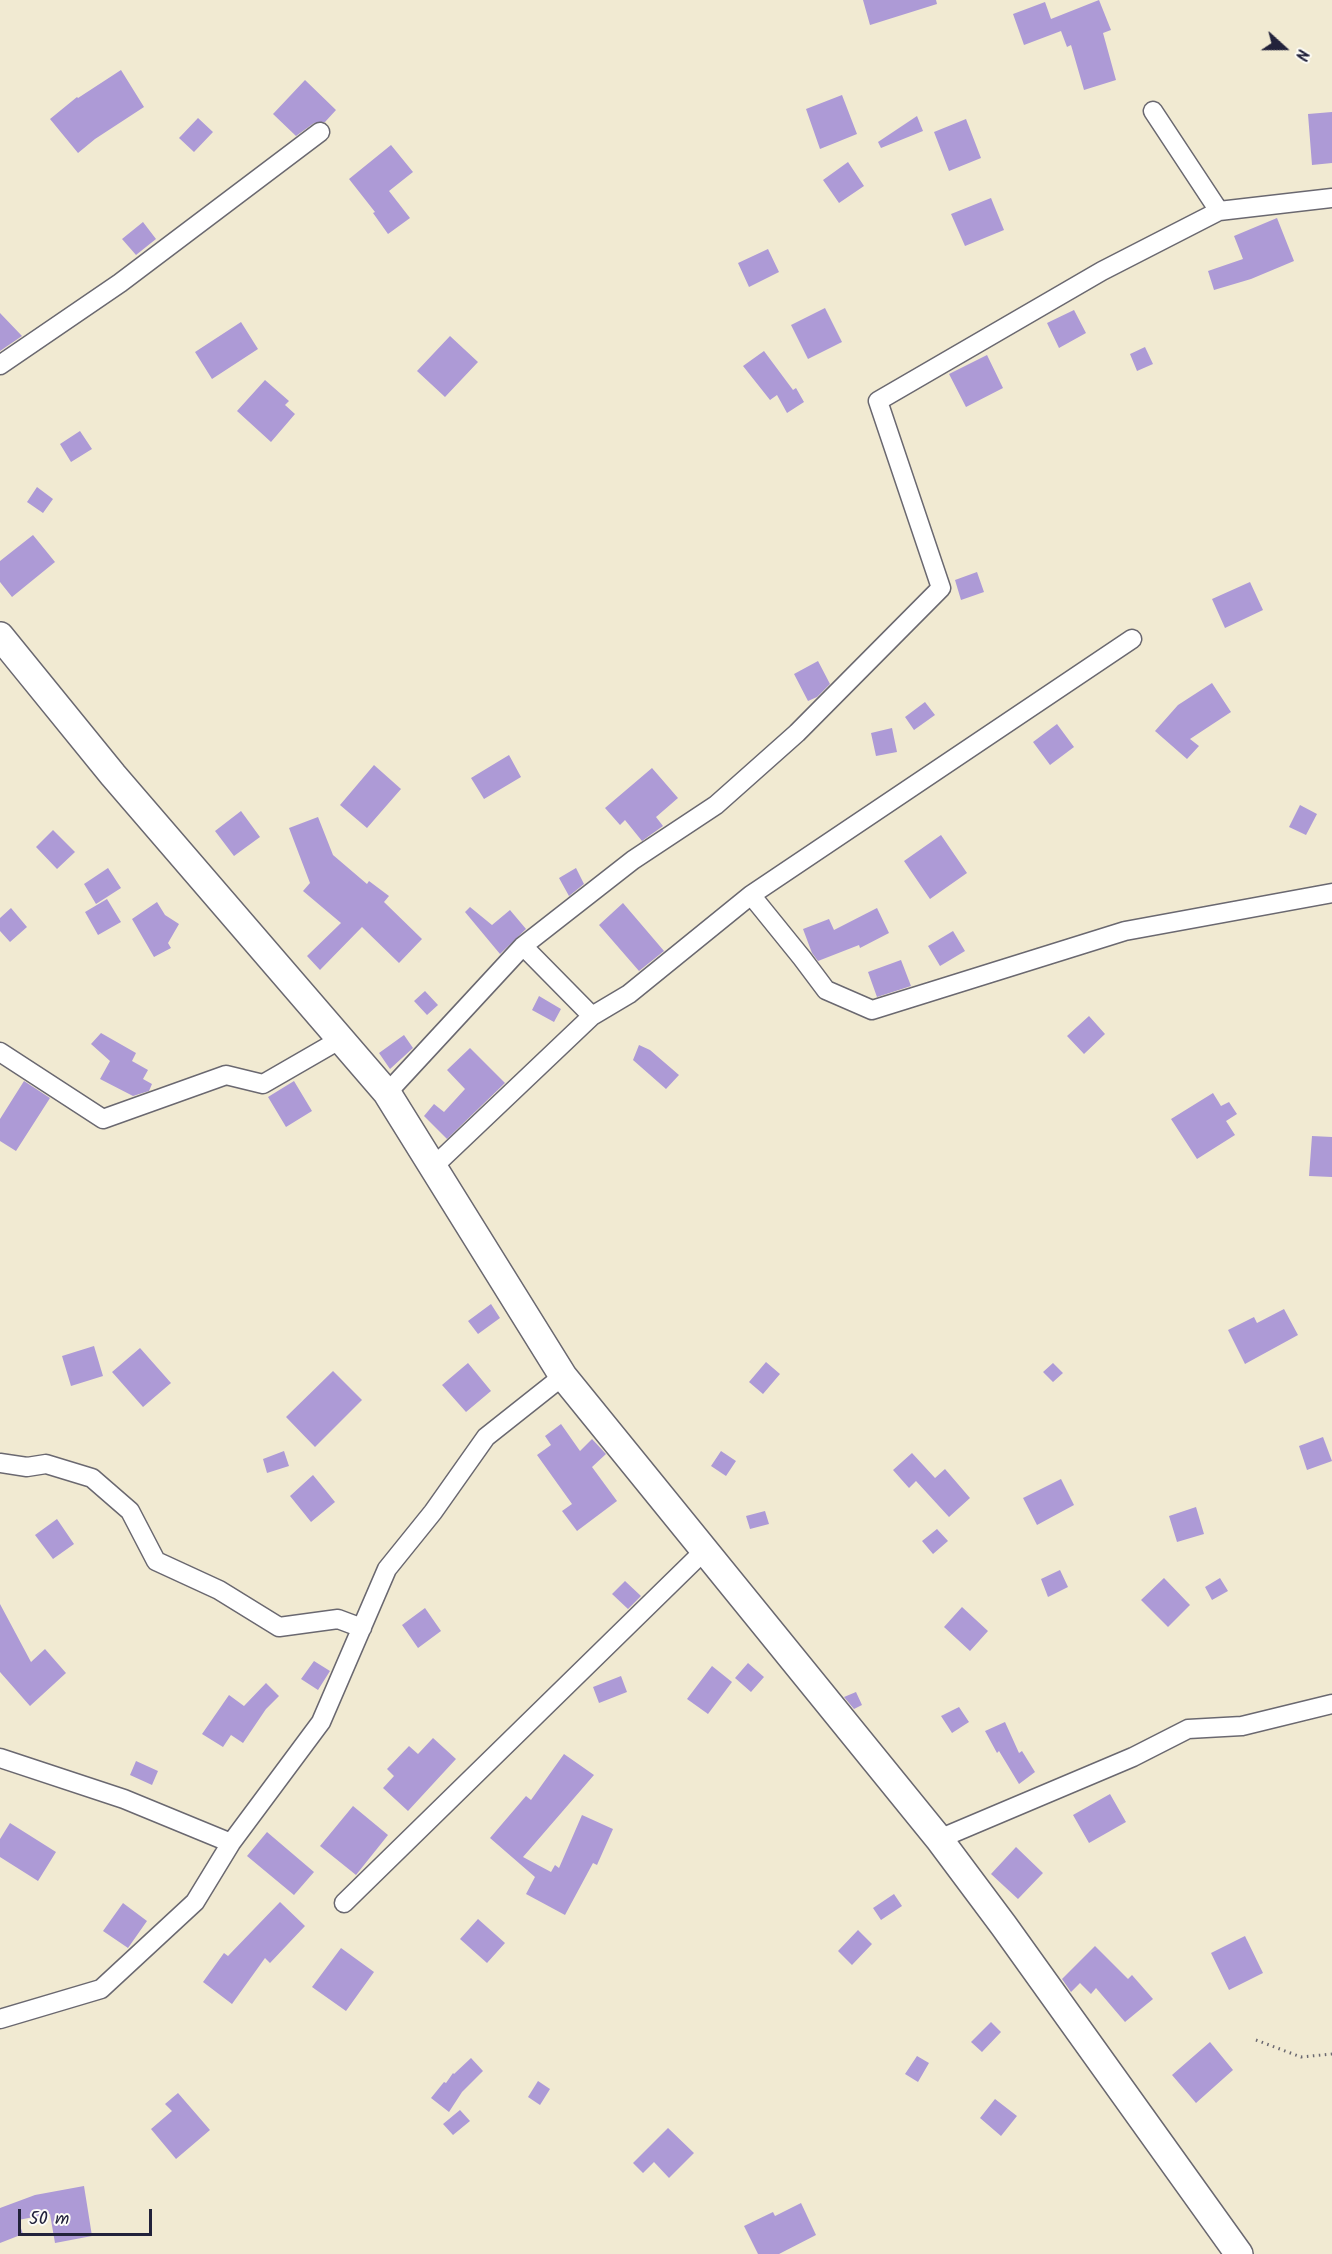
<!DOCTYPE html>
<html>
<head>
<meta charset="utf-8">
<style>
  body { margin:0 }
  #map { position:relative; width:1332px; height:2254px; overflow:hidden; background:#f1ead2; font-family:Kalam,sans-serif }
  canvas { display:block }
  .north { position:absolute; left:1254px; top:18px; width:60px; height:60px; -webkit-text-stroke:4px #fdfcf7; paint-order:stroke; rotate:111deg; font-size:16px; font-weight:700; line-height:24px; text-align:center; color:#22223b }
  .north::after { content:''; display:block; margin:auto; width:21px; height:27px; background:#22223b; clip-path:polygon(50% 0,100% 100%,50% 72%,0 100%) }
  .scale { position:absolute; left:18px; top:2209px; width:134px; height:27px; box-sizing:border-box; border:3px solid #22223b; border-top:0; padding-left:8px; font-size:18px; line-height:21px; white-space:nowrap; color:#22223b; -webkit-text-stroke:4px #fdfcf7; paint-order:stroke }
</style>
</head>
<body>
<div id="map">
<canvas width="1332" height="2254"></canvas>
<div class="north">N</div>
<div class="scale">50 m</div>
</div>
<script>
const ctx = document.querySelector('canvas').getContext('2d');
ctx.lineJoin = 'round';
function fillPath(path, color) { ctx.fillStyle = color; ctx.fill(path, 'evenodd'); }
function strokePath(path, color, width, dash) { ctx.strokeStyle = color; ctx.lineWidth = width; ctx.lineCap = dash ? 'butt' : 'round'; ctx.setLineDash(dash || []); ctx.stroke(path); }
fillPath(new Path2D(`
  M863,0h73l1,4 -67,21z
  M1099,0l12,30 -8,3 13,47 -32,10 -13,-45 -4,2 -6,-16 -37,14 -11,-31 32,-12 6,17z
  M121,70l23,37 -49,32 -17,14 -28,-34 27,-22 1,1z
  M305,80l31,30 -11,12 -11,1 -18,13 -23,-22z
  M842,95l15,39 -37,15 -14,-40z
  M1332,112v51l-20,2 -4,-51z
  M917,116l6,15 -42,17 -3,-6z
  M198,118l15,14 -19,20 -15,-14z
  M966,119l15,39 -32,13 -15,-39z
  M391,145l22,27 -24,19 21,27 -22,16 -15,-21 2,-1 -26,-33z
  M848,162l16,24 -25,17 -16,-23z
  M991,198l13,32 -39,16 -14,-32z
  M1277,218l17,43 -43,18 -37,11 -6,-19 35,-12 -9,-23z
  M143,222l13,17 -20,16 -14,-16z
  M768,249l11,23 -30,15 -11,-24z
  M825,308l17,34 -34,17 -17,-34z
  M1074,310l12,23 -27,15 -12,-25z
  M0,313l22,23 -22,15z
  M241,322l17,27 -46,30 -17,-27z
  M450,336l28,26 -33,35 -28,-26z
  M1145,347l8,17 -16,7 -7,-17z
  M764,351l29,39 3,-2 8,14 -17,11 -10,-18 -7,5 -27,-34z
  M987,355l16,33 -37,19 -17,-33z
  M265,380l24,21 -4,4 10,9 -24,28 -34,-31z
  M80,431l12,18 -21,13 -11,-18z
  M37,487l16,12 -10,14 -16,-11z
  M33,535l22,27 -43,35 -12,-15v-21z
  M977,572l7,20 -23,8 -6,-20z
  M1250,582l13,28 -38,18 -13,-29z
  M818,661l12,23 -13,13 -9,4 -14,-27z
  M1212,683l19,29 -41,27 9,7 -12,13 -32,-28 23,-26z
  M925,702l10,13 -21,15 -9,-13z
  M1057,724l17,23 -24,18 -17,-23z
  M892,728l5,24 -21,4 -5,-23z
  M509,755l12,22 -37,22 -13,-21z
  M374,765l27,24 -34,39 -27,-23z
  M652,768l26,30 -22,19 7,9 -21,15 -17,-21 -5,5 -15,-17z
  M1300,805l17,9 -11,21 -17,-8z
  M241,811l19,26 -26,19 -19,-25z
  M318,817l15,38 34,29 2,-3 20,15 -5,6 38,37 -23,24 -37,-36 -42,43 -13,-14 34,-33 -38,-32 7,-8 -21,-55z
  M53,830l22,22 -18,17 -21,-22z
  M941,835l26,38 -37,26 -26,-38z
  M108,868l13,20 -25,16 -12,-20z
  M576,868l8,16 -15,12 -10,-18z
  M107,899l14,23 -23,13 -13,-23z
  M157,902l8,13 14,9 -11,19 3,5 -17,9 -22,-38z
  M623,903l41,48 -25,20 -40,-46z
  M470,907l22,18 18,-15 16,19 -26,25 -35,-42z
  M11,908l16,19 -17,15 -10,-11v-13z
  M877,908l12,25 -29,15 -1,-3 -41,16 -6,-8 -9,-24 26,-10 5,11z
  M953,931l12,20 -25,15 -12,-20z
  M901,960l10,26 -34,11 -9,-25z
  M425,991l13,14 -11,10 -13,-14z
  M539,996l22,13 -7,13 -22,-12z
  M1089,1016l16,18 -21,20 -17,-18z
  M101,1033l35,20 -4,8 16,9 -5,9 9,5 -3,7 -16,5 -33,-17 10,-18 -19,-17z
  M404,1035l9,13 -23,21 -11,-16z
  M639,1045l11,5 29,25 -13,14 -33,-29z
  M470,1048l35,35 -58,56 -23,-23 10,-12 10,8 21,-23 -18,-19z
  M24,1081l26,17 -34,53 -16,-10v-22z
  M294,1081l18,30 -26,16 -18,-30z
  M1213,1093l8,13 8,-4 8,12 -11,7 9,14 -38,24 -26,-40z
  M1312,1136l20,1v40l-23,-1z
  M491,1304l9,14 -22,16 -10,-13z
  M1284,1309l14,26 -53,29 -17,-34 26,-13 3,6z
  M94,1346l9,30 -32,10 -9,-30z
  M140,1348l31,35 -28,24 -31,-35z
  M766,1362l14,12 -17,20 -14,-12z
  M468,1363l23,28 -25,21 -24,-27z
  M1053,1363l10,10 -10,9 -10,-10z
  M333,1371l29,29 -47,47 -29,-30z
  M561,1424l19,27 12,-12 14,15 -14,13 25,34 -40,30 -15,-20 10,-7 -35,-49 14,-10 -6,-9z
  M1323,1437l9,24 -25,9 -8,-24z
  M284,1451l5,15 -22,7 -4,-14z
  M721,1451l15,10 -10,15 -15,-10z
  M912,1453l23,25 10,-9 25,29 -21,19 -33,-36 -7,7 -16,-18z
  M313,1475l22,27 -24,20 -21,-26z
  M1061,1479l13,26 -37,20 -14,-27z
  M1196,1507l8,27 -27,8 -8,-26z
  M765,1511l4,13 -19,5 -4,-13z
  M57,1519l17,25 -21,15 -18,-24z
  M937,1529l11,12 -15,13 -11,-13z
  M1060,1570l8,17 -20,10 -7,-18z
  M1164,1578l26,27 -22,22 -27,-27z
  M1220,1578l8,13 -16,9 -7,-13z
  M625,1581l16,15 -13,13 -16,-15z
  M0,1604l31,58 14,-13 21,24 -36,33 -30,-34z
  M962,1607l26,24 -18,20 -26,-24z
  M425,1608l16,23 -23,17 -16,-23z
  M314,1661l16,10 -12,19 -17,-11z
  M748,1663l16,14 -13,15 -16,-14z
  M712,1666l20,16 -24,32 -21,-15z
  M621,1676l6,16 -28,11 -6,-16z
  M266,1683l13,13 -13,13 -23,34 -12,-8 -8,12 -21,-13 27,-39 15,11z
  M856,1692l6,13 -8,4 -10,-12z
  M959,1707l10,15 -17,11 -11,-17z
  M1005,1722l14,31 3,-2 13,21 -16,12 -20,-33 -2,2 -12,-22z
  M433,1738l23,21 -48,52 -25,-23 11,-12 -7,-7 22,-23 9,8z
  M564,1754l30,21 -71,82 28,15 4,-7 4,3 23,-53 31,14 -16,36 -4,-2 -28,52 -39,-21 9,-17 -45,-39 36,-42 5,4z
  M136,1761l22,10 -6,14 -22,-10z
  M1110,1794l16,28 -37,21 -16,-28z
  M353,1806l35,29 -32,40 -36,-29z
  M10,1823l46,29 -18,29 -38,-24v-18z
  M267,1832l47,40 -20,23 -47,-39z
  M1016,1847l27,26 -25,26 -27,-25z
  M894,1894l8,12 -21,14 -8,-12z
  M280,1902l25,24 -35,37 -5,-5 -33,46 -29,-22 21,-29 4,3z
  M123,1903l24,18 -19,27 -25,-17z
  M478,1919l27,24 -18,20 -27,-24z
  M858,1930l14,14 -20,21 -14,-14z
  M1245,1936l18,37 -34,17 -18,-37z
  M1095,1946l33,33 4,-4 21,24 -28,23 -29,-34 -5,6 -11,-11 -9,9 -9,-13z
  M341,1948l33,24 -28,39 -34,-24z
  M991,2022l10,10 -19,20 -11,-10z
  M1210,2042l23,28 -37,33 -24,-28z
  M917,2056l12,7 -11,19 -13,-8z
  M471,2058l12,13 -21,21 -13,20 -18,-14 13,-16 2,1 7,-10 1,1z
  M538,2081l12,8 -10,16 -12,-8z
  M178,2093l32,37 -34,29 -25,-30 21,-18 -7,-7z
  M995,2099l22,17 -16,20 -21,-18z
  M460,2110l10,11 -17,14 -10,-11z
  M668,2128l26,25 -25,25 -15,-16 -11,11 -10,-10z
  M84,2186l8,50 -37,7 -5,-29 -32,6 5,14 -23,9v-35l35,-13z
  M801,2203l15,32 -37,19h-21l-14,-28 29,-14 2,4z`), '#ad9ad6');
const minor = new Path2D(`
  M1153,111l66,100
  M0,365l120,-82 200,-151
  M751,895l381,-256
  M523,946l69,70 37,-22 122,-99 51,63 24,32 46,20 253,-79 207,-38
  M0,1052l103,67 123,-44 37,9 78,-45
  M387,1093l136,-147 110,-86 83,-55 81,-72 144,-145 -63,-187 224,-130 117,-60 113,-13
  M433,1167l159,-151
  M0,1463l27,4 19,-3 46,14 38,33 26,50 63,29 60,37 59,-8 24,9
  M0,1758l124,41 107,44
  M939,1839l194,-82 55,-28 54,-3 90,-22
  M344,1903l360,-352
  M0,2019l101,-30 94,-87 36,-59 90,-121 66,-153 46,-57 53,-75 77,-61`);
const primary = new Path2D(`
  M0,636l113,139 274,318 176,283 376,463 65,87 235,328`);
strokePath(minor, '#6a6870', 21);
strokePath(primary, '#6a6870', 30);
strokePath(new Path2D(`
  M1256,2040l45,17 31,-3`), '#6a6870', 3, [1.5, 4.5]);
strokePath(minor, '#fff', 18);
strokePath(primary, '#fff', 27);
</script>
</body>
</html>
